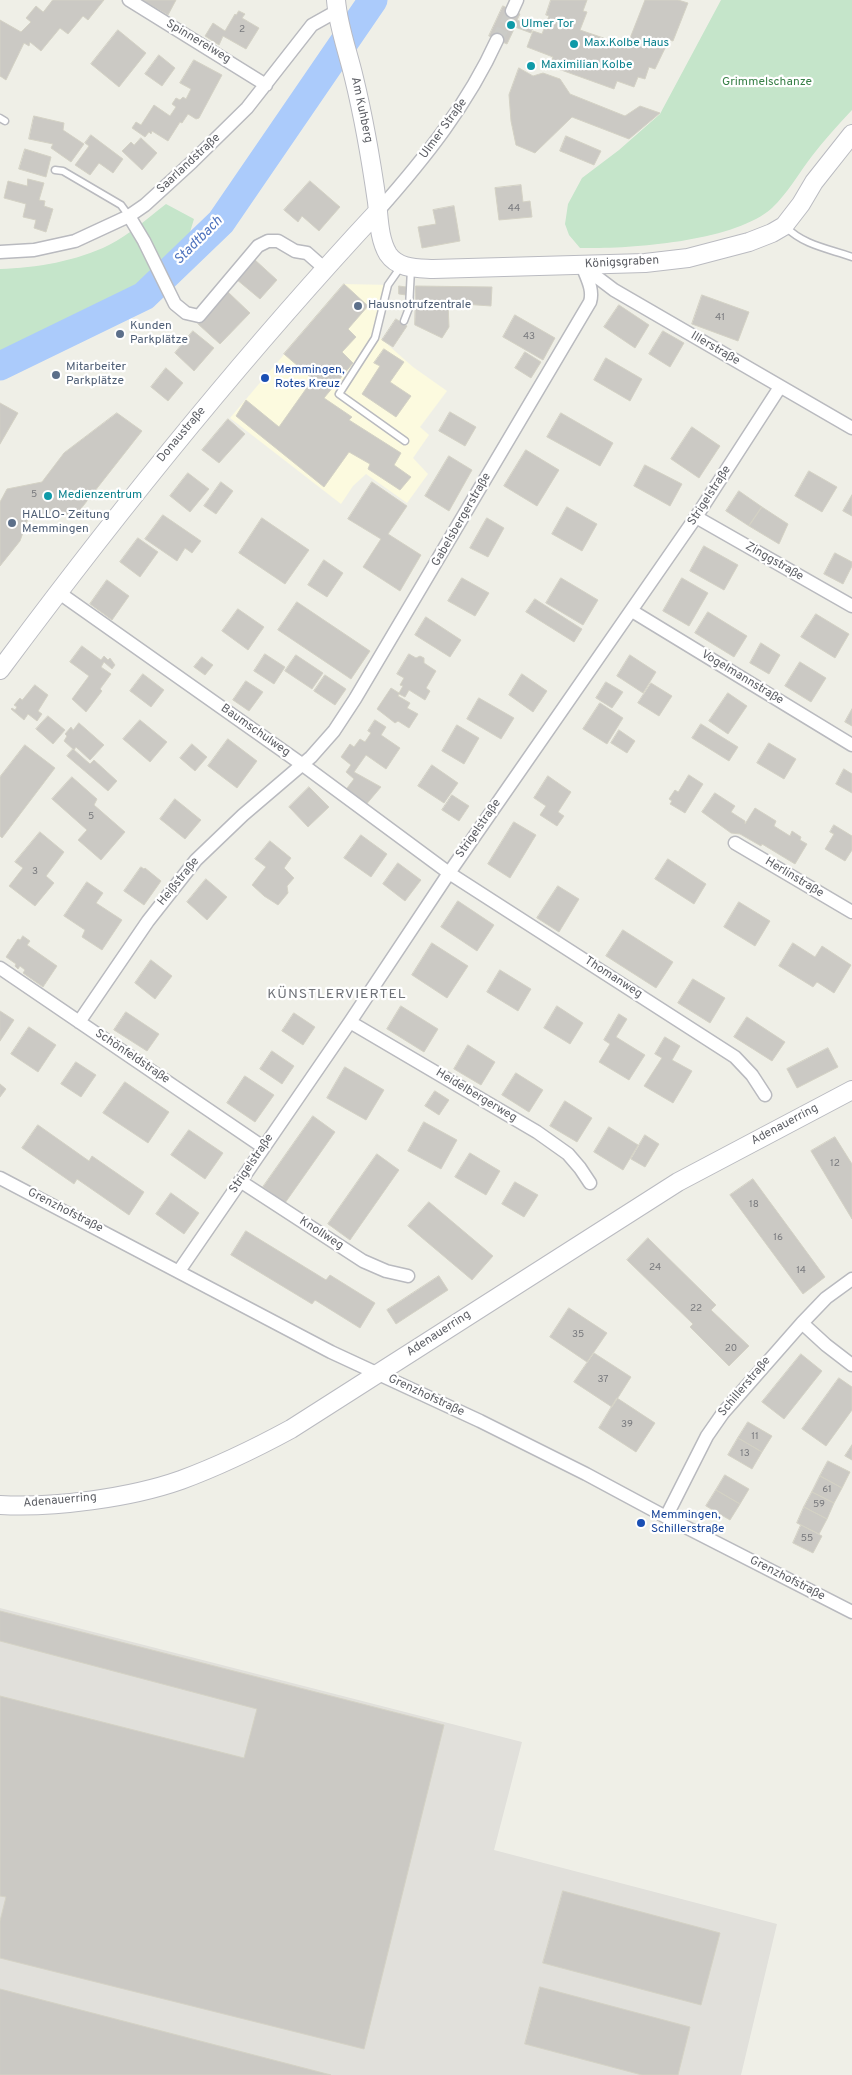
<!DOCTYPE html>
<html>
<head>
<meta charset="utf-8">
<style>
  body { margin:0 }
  canvas { display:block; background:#efefe7 }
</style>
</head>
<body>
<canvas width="852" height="2075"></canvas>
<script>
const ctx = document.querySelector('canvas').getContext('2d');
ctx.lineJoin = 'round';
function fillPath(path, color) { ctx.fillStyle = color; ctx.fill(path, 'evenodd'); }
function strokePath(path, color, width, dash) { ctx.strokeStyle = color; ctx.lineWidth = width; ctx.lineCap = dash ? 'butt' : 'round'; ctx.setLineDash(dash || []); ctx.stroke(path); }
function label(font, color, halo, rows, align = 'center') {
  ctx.font = font + ' Overpass,sans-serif'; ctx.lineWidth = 4.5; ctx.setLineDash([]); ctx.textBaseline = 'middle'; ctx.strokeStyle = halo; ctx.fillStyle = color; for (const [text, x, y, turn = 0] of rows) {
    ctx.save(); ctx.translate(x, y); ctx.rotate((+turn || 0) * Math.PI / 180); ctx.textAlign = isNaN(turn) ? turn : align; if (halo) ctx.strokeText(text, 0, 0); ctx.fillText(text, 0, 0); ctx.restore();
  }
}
fillPath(new Path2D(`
  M344,284l47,1 -12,52 34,30 34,24 -27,36 9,8 -16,23 15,16 -21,29 -41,-29 -13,12 -12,18 -111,-86z`), '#fcfadf');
fillPath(new Path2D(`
  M0,1608l522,134 -28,108 283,74 -36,151h-741z`), '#e1e0db');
fillPath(new Path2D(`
  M721,0h131v110c-14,15 -28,30 -40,46 -13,17 -25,38 -40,52 -38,34 -143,41 -192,40l-11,-13 -4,-11 3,-20 14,-26 37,-28 41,-36z
  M166,204l28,15 -10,33 -41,32 -26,17 -117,55v-87c36,-1 77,-8 109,-24 21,-11 39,-27 57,-41z`), '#c5e5ca');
strokePath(new Path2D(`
  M0,366l144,-70 77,-74 152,-222`), '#abcbfb', 29);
const building = new Path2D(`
  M53,0h51l-16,20 -5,-4 -15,18 -8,-6 -19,23 -11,-9 -1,4 -5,-3 -18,37 -6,-4v-56l21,12 10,-10 -5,-4 10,-12 7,6z
  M142,0h34l-8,15z
  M551,0h36l-4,11 4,1 -7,18 47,16 18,-46h33l10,3 -15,38 -4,-1 -14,29 -6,-2 -4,12 -7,-2 -4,10 -17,-6 -3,8 -64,-23 3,-9 -26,-10 6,-16 9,3 7,-18 -3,-1z
  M503,6l17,8 -3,6 16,7 -2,6 -16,-6 -8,17 -18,-8z
  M239,11l6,3 -3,4 17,10 -13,21 -23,-13 -4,9 -14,-9 8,-13 12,8 10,-17 1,1z
  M118,30l28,23 -27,34 -28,-23z
  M159,55l16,13 -13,18 -17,-12z
  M194,60l28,15 -23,43 -3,1 -8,-5 -6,9 -2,-1 -12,19 -16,-10 -1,3 -2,-2 -4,5 -13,-9 4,-6 5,3 13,-20 16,11 6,-9 -4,-3 4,-6 4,2 3,-3 3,2 5,-10 -11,-6z
  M519,68l14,8 10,-3 17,6 10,15 55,22 15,-10 20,7 -31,26 -57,-22 -37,36 -19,-8 -5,-24 -2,-26z
  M34,116l30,7 -1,7 21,14 -13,18 -20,-14 2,-4 -24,-5z
  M91,135l32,24 -10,14 -14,-10 -9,12 -15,-10 14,-19 -4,-3z
  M566,136l35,15 -7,14 -34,-14z
  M141,138l16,15 -15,17 -20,-19 9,-9 3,3z
  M25,149l26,8 -5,20 -27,-8z
  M28,179l16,4 -5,17 6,1 -1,5 9,3 -7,23 -12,-4 2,-8 -13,-3 3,-13 -22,-6 4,-17 19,5z
  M310,181l30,26 -21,24 -17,-15 -4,6 -14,-12z
  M521,185l2,17 7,-1 2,16 -33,3 -4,-32z
  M454,206l6,35 -38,7 -4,-21 18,-3 -3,-14z
  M254,259l23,21 -17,19 -24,-20z
  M344,284l24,22 -20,23 8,8 -14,15 11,11 -29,35 28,19 -3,3 52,33 -7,12 17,12 -11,13 -32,-21 2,-5 -21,-12 -25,35 -88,-71 10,-16 33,27 34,-48 -29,-25z
  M399,286l7,1v8l-7,-1z
  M416,286l76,1 -1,19 -43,-3 1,24 -7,11 -27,-13z
  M228,292l22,21 -30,31 -22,-20z
  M702,295l47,17 -11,29 -46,-17z
  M619,305l30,20 -14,23 -31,-21z
  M515,315l40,23 -12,22 -40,-23z
  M396,319l11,7 -14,21 -11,-7z
  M193,331l21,17 -20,23 -19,-18z
  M663,331l21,12 -14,24 -21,-13z
  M384,349l20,13 -14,20 21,14 -15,21 -34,-23 18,-28 -6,-3z
  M525,352l16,10 -10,16 -16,-10z
  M606,358l36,21 -12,22 -36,-21z
  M166,368l17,15 -15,18 -17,-14z
  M0,403l18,10 -18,31z
  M450,412l26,15 -11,19 -26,-15z
  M117,413l25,18 -66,84 -46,-2 -10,28 -20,25v-64l7,-13 35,-7 22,-29z
  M561,413l52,30 -13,23 -53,-29z
  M228,419l17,15 -26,29 -17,-13z
  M692,427l28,19 -21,32 -28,-19z
  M526,450l33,20 -22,36 -33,-20z
  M449,456l23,14 -23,41 -24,-15z
  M645,465l37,19 -12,22 -36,-20z
  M809,471l28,16 -15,25 -27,-16z
  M188,473l21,16 -19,23 -20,-16z
  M221,482l12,9 -17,23 -12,-8z
  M372,482l35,24 -19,28 33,21 -21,36 -37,-24 18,-28 -33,-20z
  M739,491l23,16 -13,19 -23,-15z
  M852,495v21l-9,-5z
  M567,507l30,17 -15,27 -30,-17z
  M762,507l26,17 -9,20 -30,-18z
  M163,515l38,26 -9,12 -7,-5 -8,13 -32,-22z
  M262,518l47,32 -24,34 -46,-31z
  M487,518l17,10 -16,29 -18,-9z
  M138,538l20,14 -18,25 -20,-15z
  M704,546l34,19 -14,25 -34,-19z
  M835,553l17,9v4l-9,18 -19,-10z
  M324,560l19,13 -16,24 -19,-12z
  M462,578l27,15 -14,23 -27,-15z
  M561,578l37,22 -15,25 -37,-22z
  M682,578l26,15 -19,33 -26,-15z
  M107,580l22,16 -17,24 -22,-16z
  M535,599l47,30 -8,13 -48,-30z
  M297,602l73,49 -19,28 -73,-49z
  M238,609l26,18 -16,23 -26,-19z
  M708,612l39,24 -13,21 -39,-24z
  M816,614l33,20 -14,24 -34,-21z
  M426,617l35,23 -11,17 -35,-22z
  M761,643l19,12 -11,19 -19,-11z
  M82,646l19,14 3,-4 4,4 2,-2 5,7 -3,4 -8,-7 -3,5 10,7 -11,15 2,2 -16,21 -14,-13 17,-23 -19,-14z
  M265,654l20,13 -11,17 -20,-13z
  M409,654l7,4 4,-2 4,2v5l12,8 -10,17 4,3 -5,9 -16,-10 -4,7 -6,-3 -1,2 12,7 -3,5 11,6 -9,14 -11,-7 -3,2 -18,-14 14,-21 8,5 4,-7 -3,-1 4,-7 -7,-4z
  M296,655l27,18 -11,16 -27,-18z
  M630,655l26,17 -13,21 -26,-17z
  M202,657l11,8 -8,10 -11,-8z
  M800,662l26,16 -15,24 -26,-16z
  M143,674l21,16 -13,17 -21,-16z
  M522,674l25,17 -14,21 -24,-17z
  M325,675l21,14 -11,16 -21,-14z
  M246,681l17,11 -14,19 -16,-11z
  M606,682l17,10 -11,16 -16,-10z
  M651,683l21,13 -13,20 -21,-13z
  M35,685l13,10 -10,16 4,3 -5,7 -9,-7 -4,6 -13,-11 1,-1 3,2 2,-3 -3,-2 6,-7 2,2z
  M728,693l19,13 -19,28 -19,-13z
  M479,698l35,20 -13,21 -34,-20z
  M600,703l23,15 -16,26 -24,-15z
  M852,709v17l-7,-4z
  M48,716l17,14 -12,14 -17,-15z
  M140,720l27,22 -17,20 -27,-23z
  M375,720l11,7 -5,8 19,13 -14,21 -20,-14 -12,17 27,15 -17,20 -20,-15 10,-13 -8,-7 5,-7 -10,-8 9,-13 4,3 6,-8 5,3 6,-9 -3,-2z
  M79,723l25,22 -14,15 -14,-13 -2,3 -10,-9 3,-5 -2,-2 6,-7 2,3z
  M701,724l37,23 -9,14 -37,-23z
  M457,725l22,13 -15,26 -22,-13z
  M619,730l16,11 -8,12 -16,-10z
  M228,739l29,22 -20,27 -29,-22z
  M769,743l27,16 -12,20 -27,-16z
  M192,744l15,13 -12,14 -15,-13z
  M25,745l30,23 -53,70 -2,-2v-59z
  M73,749l17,15 4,-4 23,21 -9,10 -41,-35z
  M432,765l26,18 -14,20 -26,-17z
  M844,769l8,5v19l-16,-9z
  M689,775l14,9 -18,29 -15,-9 2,-3 -3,-2 6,-9 3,2z
  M548,776l23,16 -13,20 6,4 -7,10 -17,-11 6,-9 -12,-8z
  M72,777l25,22 -3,6 31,27 -24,28 -23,-20 9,-10 -35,-31z
  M309,787l20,20 -21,20 -19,-20z
  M715,793l20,13 -4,6 14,9v3l10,-16 21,13 -2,5 16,10 2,-5 9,6 -1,3 7,4 -12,20 -33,-20 -1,2 -21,-12 -9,-1 -29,-21z
  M452,795l17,11 -10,15 -17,-11z
  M175,799l26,21 -16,19 -25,-20z
  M514,822l22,13 -26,43 -22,-14z
  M834,825l18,11v14l-7,11 -20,-12 9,-15 -4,-2z
  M40,832l24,20 -18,24 8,7 -19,23 -26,-20 14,-18 -8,-6z
  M361,835l26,19 -16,23 -27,-19z
  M270,841l21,17 -7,10 10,10 -7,8 1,7 -10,12 -14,-9 -12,-11 14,-18 -11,-8z
  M668,859l38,25 -12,20 -39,-25z
  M398,863l23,17 -16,21 -22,-17z
  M141,867l3,2 1,-1 16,13 -17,24 -20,-14z
  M206,879l21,18 -20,23 -20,-18z
  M87,882l16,11 -7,10 26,17 -20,30 -20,-13 3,-7 -21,-14z
  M558,886l21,13 -20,33 -22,-14z
  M458,901l36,24 -17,26 -36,-24z
  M739,902l31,19 -15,25 -31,-19z
  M623,930l50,32 -17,26 -50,-32z
  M23,936l7,5 -3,4 30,21 -14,21 -20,-14 2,-3 -5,-4 -2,3 -3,-3 1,-2 -10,-7 12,-18 2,1z
  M432,943l36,23 -21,32 -35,-23z
  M793,943l22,14 7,-11 29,19 -17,28 -17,-11 -4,5 -34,-21z
  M151,960l21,16 -17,23 -20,-16z
  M500,970l31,19 -13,22 -31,-19z
  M693,979l32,19 -15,25 -32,-20z
  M401,1006l37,23 -14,23 -37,-23z
  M557,1006l26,17 -13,21 -26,-16z
  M0,1011l14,9 -14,21z
  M126,1012l33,22 -12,17 -33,-21z
  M294,1013l21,14 -12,18 -21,-14z
  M619,1014l8,5 -11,18 29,18 -16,25 -30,-18 11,-18 -6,-4z
  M747,1017l38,25 -13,19 -38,-24z
  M29,1027l27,18 -18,27 -27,-18z
  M665,1037l15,9 -8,14 20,11 -19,32 -29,-17 18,-28 -7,-4z
  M468,1045l27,17 -14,23 -27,-16z
  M828,1048l10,19 -41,21 -10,-19z
  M272,1051l22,15 -12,18 -22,-15z
  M76,1062l20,13 -15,22 -20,-13z
  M345,1067l39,23 -18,30 -39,-22z
  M516,1073l27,17 -14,22 -27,-17z
  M245,1076l29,19 -19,27 -28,-19z
  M125,1082l44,30 -21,31 -45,-30z
  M0,1084l6,5 -6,8z
  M435,1091l14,9 -10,15 -14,-9z
  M565,1101l27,17 -15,24 -27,-16z
  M313,1116l22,16 -50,71 -22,-16z
  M424,1122l33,18 -16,29 -33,-18z
  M38,1125l51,36 3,-5 52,36 -15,23 -52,-36 -3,5 -52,-36z
  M609,1127l29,18 -15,25 -29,-18z
  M189,1130l34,23 -18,26 -34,-24z
  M645,1135l14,9 -14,23 -14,-8z
  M835,1137l17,27v55l-41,-68z
  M470,1153l30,18 -14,24 -31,-18z
  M377,1154l22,16 -49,70 -22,-16z
  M753,1179l72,98 -22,17 -73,-99z
  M515,1182l23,13 -14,22 -22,-13z
  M171,1193l28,20 -15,21 -28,-20z
  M429,1202l64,54 -21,24 -64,-54z
  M246,1231l80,49 4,-5 45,28 -15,25 -45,-28 -3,4 -81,-49z
  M648,1238l68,67 -5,5 38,36 -20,20 -39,-39 3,-3 -66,-64z
  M439,1276l9,14 -52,34 -9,-14z
  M569,1308l38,25 -20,29 -37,-25z
  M594,1353l37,24 -19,30 -38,-25z
  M801,1354l21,17 -38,48 -22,-17z
  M839,1378l13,9v23l-26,36 -24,-17z
  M617,1398l38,25 -19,29 -37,-24z
  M748,1422l24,14 -10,16 -24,-14z
  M738,1438l24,14 -10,17 -24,-14z
  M852,1445v15l-7,-4z
  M828,1461l22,11 -8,16 -22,-12z
  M725,1475l24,14 -9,15 -24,-14z
  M820,1476l22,12 -8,15 -22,-11z
  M716,1490l24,14 -10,16 -24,-14z
  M812,1492l22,11 -7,16 -23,-12z
  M804,1507l23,12 -8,15 -22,-11z
  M801,1525l21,11 -9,17 -20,-10z
  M0,1611l444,114 -80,324 -364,-91v-37l6,-24 -6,-1v-200l244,62 13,-49 -257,-68z
  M563,1891l157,42 -19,72 -158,-42z
  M540,1987l150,40 -12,48h-36l-117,-31z
  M0,1989l331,86h-331z`);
fillPath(building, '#cbc9c4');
strokePath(building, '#d4d2c5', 1);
strokePath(new Path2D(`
  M497,40l15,-29`), '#cbcbc7', 12, [12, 6]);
const lane = new Path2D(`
  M0,118l5,3
  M55,170l8,1 58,34 8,11
  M786,227c17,18 44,22 66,30
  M402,265l-14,20 -13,53 -36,56 66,47
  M404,321l5,-13 2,-39`);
const street = new Path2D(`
  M129,0l137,85
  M512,11l5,-11
  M378,211c47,-53 90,-107 119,-171
  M129,216l15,25 31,63 11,9 13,3 59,-70 10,-5h10l17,10 12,2 17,15
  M0,252l34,-2 41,-9 54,-25 16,-11 47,-43 55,-54 65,-83 25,-14
  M585,268l29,22 238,138
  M696,517l156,89
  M58,592l245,173 146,108 286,184 17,18 13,20
  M632,611l220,134
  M735,843l117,69
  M0,968l263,179
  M79,1022l69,-101 48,-61 47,-45 68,-58 23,-26 21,-32 235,-397c4,-13 -4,-25 -8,-37
  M350,1022l187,110 31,22 12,14 10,15
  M0,1178l331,174 149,69 106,53 80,43 186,95
  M240,1181l123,80 23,10 22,5
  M179,1271l171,-249 99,-149 247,-356 84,-130
  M802,1323l24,22 26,20
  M666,1517l41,-81 16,-23 79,-90 24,-25 26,-19`);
const secondary = new Path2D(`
  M336,0c2,26 12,52 18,78 10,41 17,82 23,124 2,17 2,37 11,52 10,15 29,14 45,15l212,-6 43,-5 61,-16 23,-9 12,-7 17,-22 13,-22 38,-48
  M0,670c118,-159 243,-314 378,-459
  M0,1505c54,3 130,-7 181,-25 38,-14 75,-32 110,-51l387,-247 174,-92`);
strokePath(lane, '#b9babf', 9);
strokePath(street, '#b9babf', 15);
strokePath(secondary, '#babbc1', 20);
strokePath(lane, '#fff', 6);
strokePath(street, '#fff', 12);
strokePath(secondary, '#fff', 18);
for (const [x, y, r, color] of [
  [511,25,5,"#0f9aa8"],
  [574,44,5,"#0f9aa8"],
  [531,66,5,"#0f9aa8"],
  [358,306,5,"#5c6f8a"],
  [120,334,5,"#5c6f8a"],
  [56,375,5,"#5c6f8a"],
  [265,378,5,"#1a4fb4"],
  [48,496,5,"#0f9aa8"],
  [12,523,5,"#5c6f8a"],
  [641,1523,5,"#1a4fb4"]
]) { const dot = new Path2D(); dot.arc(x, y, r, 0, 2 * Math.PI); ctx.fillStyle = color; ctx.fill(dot); strokePath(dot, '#fff', 2); }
label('10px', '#797a7e', null, [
  ["2",242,30],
  ["44",514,209],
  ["41",720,318],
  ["43",529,337],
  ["5",34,495],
  ["5",91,817],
  ["3",35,872],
  ["12",835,1164],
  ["18",754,1205],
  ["16",778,1238],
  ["24",655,1268],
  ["14",801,1271],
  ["22",696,1309],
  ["35",578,1335],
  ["20",731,1349],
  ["37",603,1380],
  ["39",627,1425],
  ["11",755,1437],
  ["13",745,1454],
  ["61",827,1490],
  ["59",819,1505],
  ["55",807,1539]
]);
label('12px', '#0d838f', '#fff', [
  ["Ulmer Tor",521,25],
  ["Max.Kolbe Haus",584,44],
  ["Maximilian Kolbe",541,66],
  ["Medienzentrum",58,496]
], 'left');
label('12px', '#5e6066', '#fff', [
  ["Spinnereiweg",198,42,31],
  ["Am Kuhberg",361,110,78],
  ["Ulmer Straße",444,129,-54],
  ["Saarlandstraße",189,164,-43],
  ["Königsgraben",622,263,-3],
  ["Illerstraße",715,349,30],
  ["Donaustraße",182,435,-50],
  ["Strigelstraße",710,496,-57],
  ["Gabelsbergerstraße",462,520,-60],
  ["Zinggstraße",774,562,30],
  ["Vogelmannstraße",742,678,31],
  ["Baumschulweg",255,731,35],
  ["Strigelstraße",479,829,-55],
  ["Herlinstraße",794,878,31],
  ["Heißstraße",179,882,-51],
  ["Thomanweg",613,978,33],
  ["Schönfeldstraße",132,1057,34],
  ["Heidelbergerweg",476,1096,31],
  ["Adenauerring",785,1125,-28],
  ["Strigelstraße",252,1164,-56],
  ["Grenzhofstraße",65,1211,27],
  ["Knollweg",321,1234,33],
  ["Adenauerring",439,1334,-33],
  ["Schillerstraße",745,1387,-50],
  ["Grenzhofstraße",426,1396,25],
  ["Adenauerring",60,1501,-5],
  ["Grenzhofstraße",787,1579,27]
]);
label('12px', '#398148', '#fff', [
  ["Grimmelschanze",767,83]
]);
label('12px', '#4e5e75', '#fff', [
  ["Hausnotrufzentrale",368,306],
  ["Kunden",130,327],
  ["Parkplätze",130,341],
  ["Mitarbeiter",66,368],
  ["Parkplätze",66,382],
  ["HALLO- Zeitung",22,516],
  ["Memmingen",22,530]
], 'left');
label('12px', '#164399', '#fff', [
  ["Memmingen,",275,371],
  ["Rotes Kreuz",275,385],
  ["Memmingen,",651,1516],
  ["Schillerstraße",651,1530]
], 'left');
label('italic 14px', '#4e73be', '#fff', [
  ["Stadtbach",199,241,-45]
]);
ctx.letterSpacing = '1px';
label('14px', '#6f7278', '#fff', [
  ["KÜNSTLERVIERTEL",337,995]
]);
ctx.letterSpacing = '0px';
</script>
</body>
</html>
